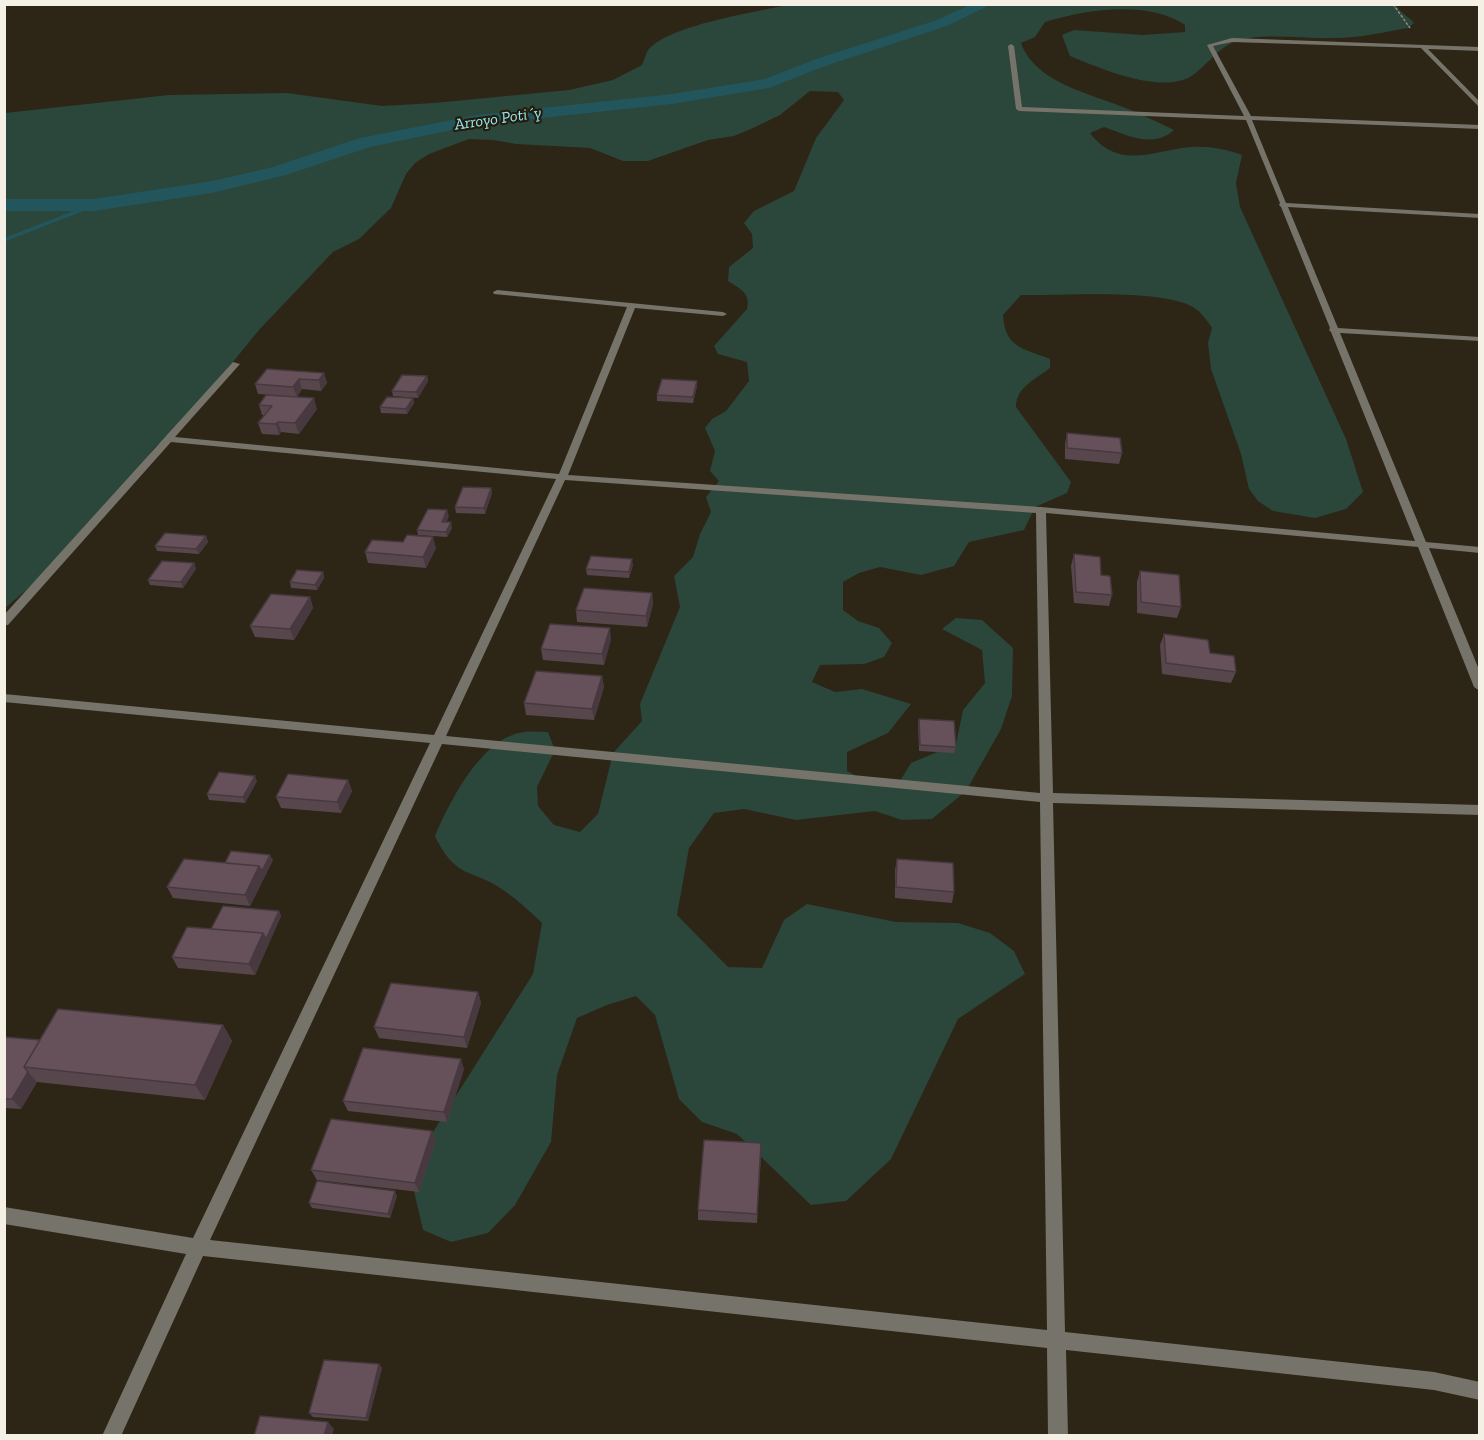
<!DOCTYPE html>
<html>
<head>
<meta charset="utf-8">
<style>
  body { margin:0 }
  #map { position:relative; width:1484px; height:1440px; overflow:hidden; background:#2d2515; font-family:"Zilla Slab",serif }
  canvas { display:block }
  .frame { position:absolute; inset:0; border:6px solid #f5f0e5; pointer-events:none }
</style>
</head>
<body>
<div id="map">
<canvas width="1484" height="1440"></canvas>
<div class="frame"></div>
</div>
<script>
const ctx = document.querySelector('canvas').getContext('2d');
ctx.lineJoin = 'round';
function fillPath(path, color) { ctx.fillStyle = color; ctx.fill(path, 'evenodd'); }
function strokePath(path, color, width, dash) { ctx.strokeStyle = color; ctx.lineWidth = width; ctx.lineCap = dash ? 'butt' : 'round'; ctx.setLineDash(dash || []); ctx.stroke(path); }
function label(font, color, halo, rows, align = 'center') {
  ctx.font = font + ' "Zilla Slab",serif'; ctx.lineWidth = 4.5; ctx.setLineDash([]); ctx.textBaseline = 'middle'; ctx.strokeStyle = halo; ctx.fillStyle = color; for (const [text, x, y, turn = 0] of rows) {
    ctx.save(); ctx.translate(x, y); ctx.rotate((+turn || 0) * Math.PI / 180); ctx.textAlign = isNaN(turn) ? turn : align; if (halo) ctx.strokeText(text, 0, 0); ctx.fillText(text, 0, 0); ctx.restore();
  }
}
fillPath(new Path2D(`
  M1395,4c5,9 13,12 19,19l-6,5c-24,4 -48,10 -73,10 -28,1 -58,-4 -86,0 -28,4 -35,21 -56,37 -29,21 -94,-7 -123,-19l-8,-21 12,-5 69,5 42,-3v-7c-36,-25 -99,-16 -140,-3l-10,15 -14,6c15,41 72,51 107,66 16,6 31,14 46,21 -21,19 -47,5 -70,-3l-14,6c29,38 65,17 101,14 19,-1 34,2 51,8l-6,28 4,24 106,232 17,53 -17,17 -31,9 -42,-7 -15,-10 -9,-12 -8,-35 -30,-85 -3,-26 4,-15c-7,-10 -12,-18 -23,-23 -37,-16 -126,-9 -168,-10l-18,20c2,33 20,33 47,44v9c-14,11 -34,19 -34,39l55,75 -4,11 -32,14 -11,23 -55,12 -15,24 -33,9 -41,-8 -21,6 -16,9v28l15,11 21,7 13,15 -8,14 -20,7 -44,1 -8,17 23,10 27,-3 49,15 -23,29 -41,19v19l27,14 26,-4 11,-18 45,-19 7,-34 22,-27 -3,-33 -40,-21 14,-11 26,2 31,28 -1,48 -11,33 -35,62 -34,28 -30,1 -27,-9 -79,9 -52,-11 -30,4 -25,35 -12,67 51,52 34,1 22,-48 23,-16 89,18 62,1 32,10 24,18 11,23 -67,45 -67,140 -45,42 -35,4 -74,-71 -35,-12 -23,-23 -24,-84 -19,-19 -29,9 -30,13 -20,57 -6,67 -36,63 -27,28 -37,9 -28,-12 -14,-60 124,-196 9,-51c-12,-11 -23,-22 -36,-31 -33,-25 -49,-10 -71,-56 15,-35 47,-99 89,-104 8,-1 16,0 24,0l7,18 -18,37 1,19 16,19 26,7 18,-18 15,-61 29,-32 -2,-17 40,-97 -6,-31 19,-19 7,-23 11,-22 -5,-15 13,-16 -9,-10 5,-20 -10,-23 7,-9 14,-8 23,-30 -2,-19 -29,-8 -4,-8 33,-37c4,-16 -7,-20 -19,-28l1,-14 24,-19 -1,-14 -8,-11 10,-12 40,-20 22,-53 28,-38 -6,-8 -28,-1 -30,24 -29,14 -17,7 -26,4 -60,21h-25l-33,-13 -74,-4 -23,-4 -24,-1 -40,15 -14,9 -9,11 -15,34 -32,31 -26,13 -74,78 -85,104 -17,11 -96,116 -56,47v-495l164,-18 118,-2 95,13 52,-3 135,-13 44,-10 29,-15c2,-4 3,-9 5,-13 16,-26 109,-40 140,-47z`), '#2b463a');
fillPath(new Path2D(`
  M94,203l3,2 -1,1 -92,36v-4z`), '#23555c');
fillPath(new Path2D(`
  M972,4h20l-45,22 -119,39 -59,23 -97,16 -195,21 -107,22 -84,28 -74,18 -118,18h-90v-12h90l118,-18 61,-14 87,-29 117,-23 195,-21 93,-15 51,-20 121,-39z`), '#23555c');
strokePath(new Path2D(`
  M1393,4l17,24`), '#918a7d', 1.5, [3, 1.5]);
fillPath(new Path2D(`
  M1232,38l248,9v4l-52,-2 52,53v6l-59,-60 -189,-6 -19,4 38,70 229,9v4l-228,-9 34,83 194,11v4l-192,-11 50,121 142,9v4l-140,-8 86,209 54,5v6l-51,-5 51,124v19l-6,-4 -56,-140 -372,-34 7,280 427,12v10l-427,-12 12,529 369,40 46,10v18l-46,-10 -368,-40 2,86h-20l-1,-88 -844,-92 -82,180h-19l84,-182 -182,-30v-17l189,31 237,-495 -426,-41v-8l430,41 122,-256 -385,-37 -163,183h-4v-10l229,-253 7,2 -65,73 384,37 68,-167 -133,-13 -1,-2 4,-2 226,22 4,2 -4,2 -88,-8 -67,167 473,32 374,34 -84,-209 -2,-2 1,-2 -49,-121 -2,-2 1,-2 -34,-83 -227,-9 -3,-2 -8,-63 3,-2 3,2 8,61 222,9 -37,-71zM565,480l471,33 4,280 -594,-57zM442,744l598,58 7,528 -837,-90z`), '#76736a');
fillPath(new Path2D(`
  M324,373l3,10 -6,8 -19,-2 -5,8 -39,-3 -3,-10z
  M427,376l1,5 -10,17 -25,-2 -1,-5z
  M697,386l-4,17 -36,-2v-6z
  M413,398l1,5 -7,11 -26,-1 -1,-6z
  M259,405l58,4 -18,25 -18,-2 -2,3 -17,-1 -4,-11 6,-8h-2z
  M1067,433l55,20 -3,11 -54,-5v-15z
  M491,488l1,5 -7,21 -29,-1 -1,-6z
  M449,516l-3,6 6,6 -5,9 -29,-2 -1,-5z
  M206,536l2,6 -9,12 -42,-3 -2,-5z
  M403,542l33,6 -10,20 -58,-5 -3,-11z
  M1074,554l27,21 11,20 -3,11 -35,-3 -3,-37z
  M194,563l2,6 -13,19 -33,-3 -2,-5z
  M633,565l-4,13 -42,-3 -1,-6z
  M1140,571l41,36 -4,11 -40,-5v-31z
  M323,572l1,6 -7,12 -26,-2 -1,-6z
  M652,593l1,11 -6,23 -70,-5 -1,-12z
  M310,597l3,11 -19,32 -39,-3 -5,-11z
  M1164,634l46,19 26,19 -5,11 -69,-9 -2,-29z
  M611,639l-7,26 -61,-5 -2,-11z
  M602,676l2,11 -10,33 -68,-5 -2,-12z
  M919,719l37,28 -2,6 -35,-2 -1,-27z
  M348,780l4,11 -11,22 -60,-5 -5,-11z
  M257,781l-12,22 -36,-3 -2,-6z
  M897,859l57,33 -2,11 -57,-5v-28z
  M273,860l-23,46 -77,-8 -6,-11 58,-24z
  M279,911l2,5 -26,59 -77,-7 -6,-11 39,-28z
  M478,992l3,11 -14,45 -88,-10 -5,-11z
  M223,1025l9,16 -27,59 -168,-18 -16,27 -17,-1v-71l36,3z
  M464,1069l-17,53 -99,-11 -5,-10z
  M432,1131l4,9 -17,52 -102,-12 -6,-10z
  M761,1153l-4,70 -59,-3v-10z
  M397,1196l-7,22 -78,-10 -3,-5z
  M379,1364l3,4 -14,53 -55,-4 -4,-4z`), '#58464d');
fillPath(new Path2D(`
  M324,373l3,10 -6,8 -2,-11z
  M427,376l1,5 -10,17 -2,-6z
  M299,379l3,10 -5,8 -4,-10z
  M697,381v5l-4,17v-6z
  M314,398l3,11 -18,25 -4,-11z
  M413,398l1,5 -7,11 -1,-5z
  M278,422l3,10 -2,3 -3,-11z
  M491,488l1,5 -7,21 -1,-6z
  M447,510l2,6 -6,11 -1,-5z
  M451,522l1,6 -5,9 -1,-5z
  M206,536l2,6 -9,12 -3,-5z
  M433,537l3,11 -10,20 -3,-11z
  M632,559l1,6 -4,13v-6z
  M194,563l2,6 -13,19 -2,-6z
  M323,572l1,6 -7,12 -2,-5z
  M652,593l1,11 -6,23 -1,-11z
  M310,597l3,11 -19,32 -4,-11z
  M610,628l1,11 -7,26 -2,-11z
  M602,676l2,11 -10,33 -2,-11z
  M255,776l2,5 -12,22 -2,-6z
  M348,780l4,11 -11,22 -4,-11z
  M270,855l3,5 -23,46 -5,-11 14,-29z
  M279,911l2,5 -26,59 -6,-11 14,-31z
  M478,992l3,11 -14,45 -3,-11z
  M223,1025l9,16 -27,59 -10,-15z
  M461,1059l3,10 -17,53 -3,-10z
  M28,1072l9,10 -16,27 -9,-10z
  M432,1131l4,9 -17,52 -4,-9z
  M395,1191l2,5 -7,22 -2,-4z
  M379,1364l3,4 -14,53 -2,-3z
  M328,1422l6,7 -2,7h-8z`), '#47393f');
const building = new Path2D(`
  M267,369l57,4 -5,7 -20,-1 -6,8 -38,-3z
  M402,375l25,1 -11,16 -24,-1z
  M662,379l35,2 -4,16 -36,-2z
  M266,395l48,3 -19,25 -17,-1 -2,2 -18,-1 14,-17 -13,-1z
  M387,397l26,1 -7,11 -26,-2z
  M1067,433l53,5 2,15 -55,-5z
  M463,487l28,1 -7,20 -29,-1z
  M428,509l19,1 -5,12h9l-5,10 -29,-2z
  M165,533l41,3 -10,13 -41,-3z
  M407,535l26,2 -10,20 -58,-5 7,-12 31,2z
  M1074,554l26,3 1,18 9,1 2,19 -36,-3z
  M591,556l41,3 -3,13 -43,-3z
  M162,561l32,2 -13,19 -33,-2z
  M297,570l26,2 -8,13 -25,-3z
  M1140,571l39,4 2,32 -40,-5z
  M584,588l68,5 -6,23 -70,-6z
  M271,594l39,3 -20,32 -40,-3z
  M550,624l60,4 -8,26 -61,-5z
  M1164,634l44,6 2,13 24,3 2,16 -70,-9z
  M536,671l66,5 -10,33 -68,-6z
  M919,719l35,2 2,26 -36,-2z
  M219,772l36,4 -12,21 -36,-3z
  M288,774l60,6 -11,22 -61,-5z
  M231,851l39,4 -8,16 -3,-5 -34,-3z
  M184,859l75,7 -14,29 -78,-8z
  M897,859l56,4 1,29 -58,-5z
  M223,906l56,5 -13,28 -3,-6 -52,-4z
  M187,927l76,6 -14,31 -77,-7z
  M391,983l87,9 -14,45 -90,-10z
  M58,1009l165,16 -28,60 -171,-18z
  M4,1037l36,3 -16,27 4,5 -16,27h-8z
  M363,1048l98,11 -17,53 -101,-11z
  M331,1119l101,12 -17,52 -104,-13z
  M704,1140l57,3 -4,71 -59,-4z
  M317,1181l78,10 -7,23 -79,-11z
  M324,1360l55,4 -13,54 -57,-5z
  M260,1416l68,6 -4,14h-70z`);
fillPath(building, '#66515a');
strokePath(building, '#47393f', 1.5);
label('italic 16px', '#95eaf7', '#241c0c', [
  ["Arroyo Poti´y",498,119,-8]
]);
</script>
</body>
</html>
